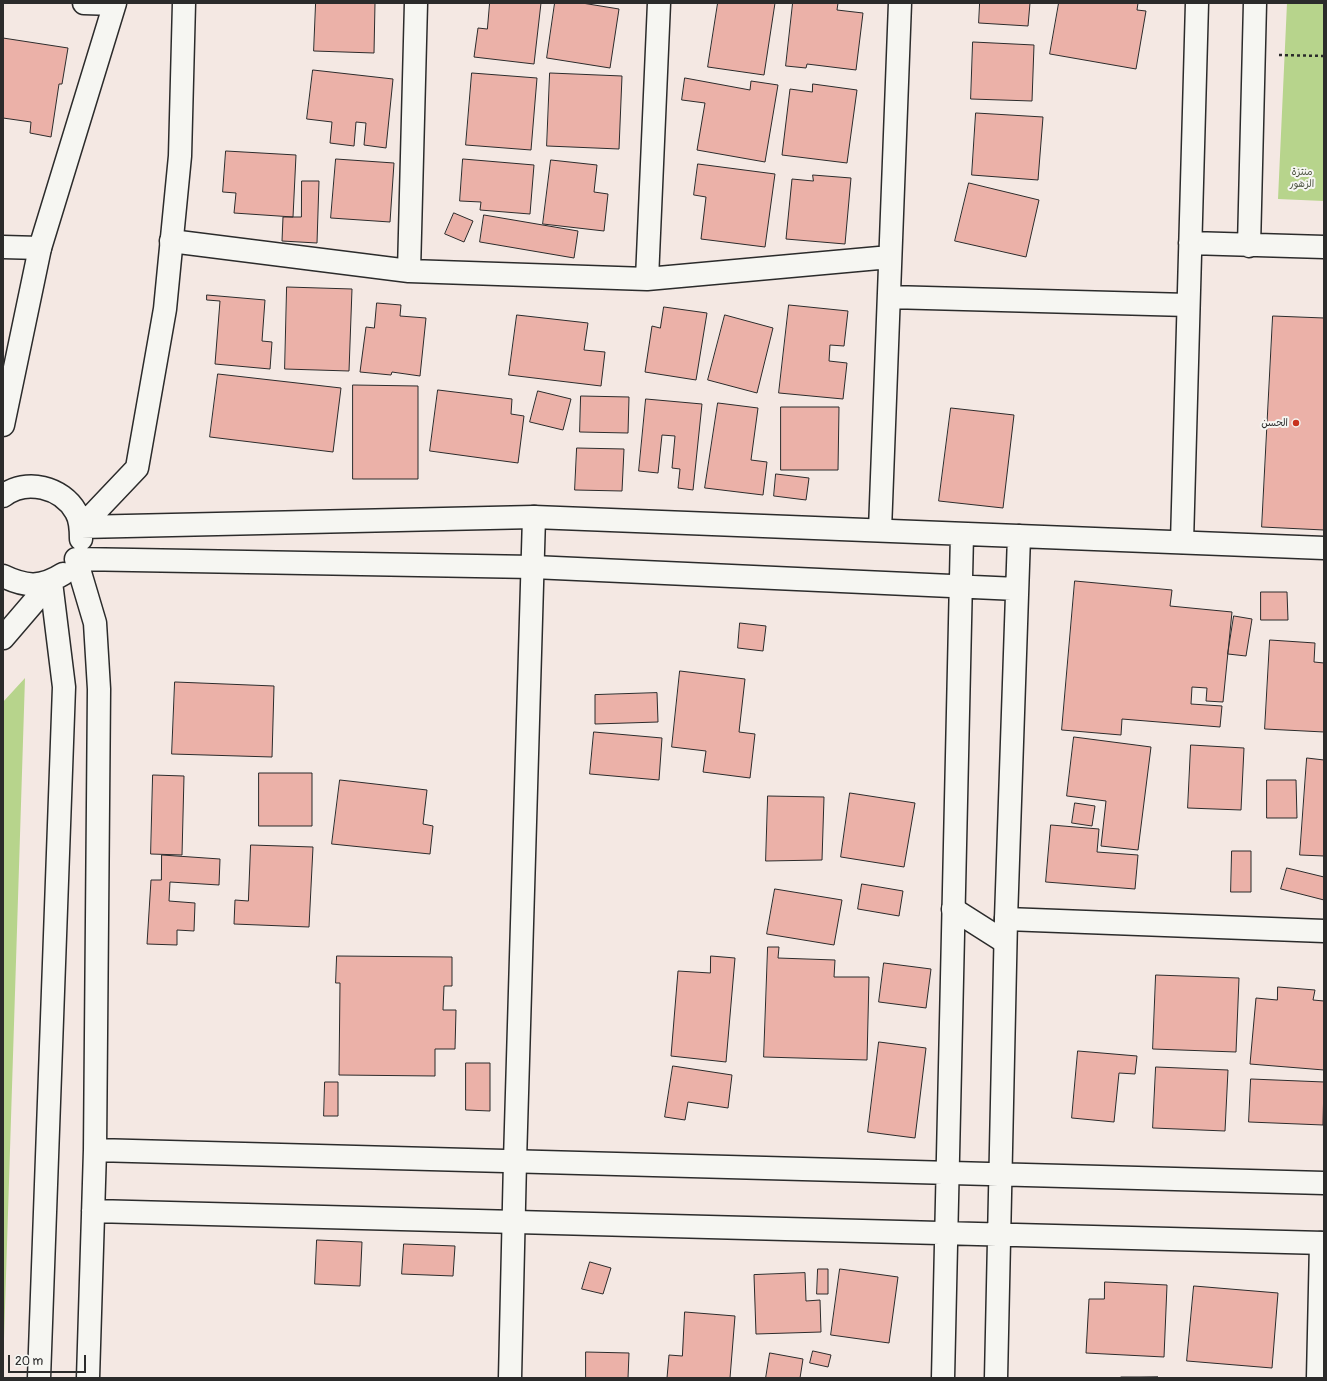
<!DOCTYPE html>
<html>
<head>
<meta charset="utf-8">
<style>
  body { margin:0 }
  #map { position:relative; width:1327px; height:1381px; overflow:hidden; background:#f4e8e3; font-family:Pangolin,sans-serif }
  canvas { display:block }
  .frame { position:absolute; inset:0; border:4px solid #2b2b2b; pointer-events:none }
  .scale { position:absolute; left:8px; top:1355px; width:78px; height:18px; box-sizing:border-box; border:2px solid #2b2b2b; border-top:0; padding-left:5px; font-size:12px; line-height:14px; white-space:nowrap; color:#2b2b2b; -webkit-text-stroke:3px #f6f6f2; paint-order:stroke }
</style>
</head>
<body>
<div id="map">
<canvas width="1327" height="1381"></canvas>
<div class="frame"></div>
<div class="scale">20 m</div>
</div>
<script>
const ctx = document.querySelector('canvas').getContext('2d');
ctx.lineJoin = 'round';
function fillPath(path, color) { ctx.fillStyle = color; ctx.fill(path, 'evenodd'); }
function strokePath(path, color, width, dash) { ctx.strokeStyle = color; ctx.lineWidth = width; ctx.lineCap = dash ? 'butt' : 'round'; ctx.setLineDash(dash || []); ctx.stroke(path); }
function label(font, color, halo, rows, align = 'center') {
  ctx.font = font + ' Pangolin,"Playpen Sans Arabic",sans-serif'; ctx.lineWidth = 4; ctx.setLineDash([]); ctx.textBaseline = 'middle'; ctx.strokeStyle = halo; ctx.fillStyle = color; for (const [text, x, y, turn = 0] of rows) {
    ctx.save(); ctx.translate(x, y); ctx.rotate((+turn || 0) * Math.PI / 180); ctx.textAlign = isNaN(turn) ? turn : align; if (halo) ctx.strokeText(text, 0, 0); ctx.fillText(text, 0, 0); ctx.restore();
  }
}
fillPath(new Path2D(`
  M1287,3h37v198l-46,-2z
  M25,678l-22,692v-668z`), '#b7d48c');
const building = new Path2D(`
  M316,3h59l-1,50 -60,-2z
  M490,3h51l-7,61 -60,-7 4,-29 9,1z
  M555,3h27l37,6 -9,59 -63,-10z
  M718,3h57l-11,72 -56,-8z
  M793,3h45l-1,7 26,3 -7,57 -49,-6 -1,4 -20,-2z
  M980,3h50l-2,23 -49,-3z
  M1059,3h79l-1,7 9,1 -10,58 -86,-15z
  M3,38l65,10 -6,36h-3l-8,53 -21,-4 1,-11 -28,-4z
  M973,42l61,3 -2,56 -61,-2z
  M313,70l80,9 -7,69 -22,-3 2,-22 -10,-1 -2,24 -24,-3 2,-21 -25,-3z
  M472,73l65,5 -6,72 -65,-5z
  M550,73l72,3 -3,73 -72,-3z
  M685,78l65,12 1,-9 27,4 -13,77 -68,-12 8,-47 -23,-3z
  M813,84l44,6 -10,73 -65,-8 8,-66 22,3z
  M976,113l67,4 -5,63 -66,-5z
  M226,151l70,4 -3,62 -59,-4 2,-20 -13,-1z
  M336,159l58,4 -4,59 -59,-4z
  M463,159l71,6 -4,49 -50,-4 1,-8 -21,-1z
  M551,160l46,5 -3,27 14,2 -4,37 -61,-7z
  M698,164l77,10 -10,73 -64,-8 5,-42 -12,-2z
  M813,175l38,3 -6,66 -59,-5 6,-60 21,2z
  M302,181h17l-2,62 -35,-2 1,-24h18z
  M969,183l70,17 -13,57 -71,-16z
  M454,213l19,8 -9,21 -19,-8z
  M484,215l94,16 -4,27 -94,-16z
  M287,287l65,2 -3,82 -64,-2z
  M207,295l58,5 -3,41 10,1 -2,27 -55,-5 5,-63 -13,-1z
  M377,303l24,2 -1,11 26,2 -6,58 -28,-4 -1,3 -31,-3 6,-45 8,1z
  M789,305l59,6 -4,35 -14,-1 -1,16 18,2 -4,36 -64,-6z
  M664,307l43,6 -11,67 -51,-8 7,-46 8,2z
  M517,315l71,8 -4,27 21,2 -4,34 -92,-11z
  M725,315l48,13 -16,65 -49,-13z
  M1273,316l51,2v212l-62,-3z
  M218,374l123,14 -8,64 -123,-15z
  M353,385l65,1v93h-65z
  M438,390l74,9 -1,15 13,2 -6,47 -88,-12z
  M538,391l33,8 -8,31 -33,-8z
  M581,396l48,1 -1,36 -48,-1z
  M646,399l56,5 -9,86 -15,-2 2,-19 -8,-1 3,-32 -13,-1 -4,38 -19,-2z
  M718,403l40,5 -7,52 16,2 -4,33 -58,-7z
  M781,407h58l-1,63h-57z
  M951,408l63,7 -11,93 -64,-7z
  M577,448l47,1 -2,42 -47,-1z
  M776,474l33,4 -3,22 -32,-4z
  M1075,581l97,9 -2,16 62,6 -9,90 -17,-1 1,-13 -15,-1 -1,17 31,2 -2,21 -98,-8 -1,16 -59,-5z
  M1261,592h26l1,28h-27z
  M1234,616l18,3 -6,37 -18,-2z
  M740,623l26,3 -3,25 -25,-3z
  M1270,640l45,3 -1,19 10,1v69l-59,-3z
  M680,671l65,8 -6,53 16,2 -5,44 -47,-6 3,-21 -34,-4z
  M175,682l99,4 -2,71 -100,-3z
  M657,693l1,29 -63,2v-29z
  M594,732l68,6 -3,42 -69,-6z
  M1074,737l77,10 -13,103 -37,-4 5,-45 -39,-5z
  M1191,745l53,3 -3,62 -53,-2z
  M1307,758l17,2v96l-24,-1z
  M259,773h53v53h-53z
  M153,775l31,1 -2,79 -31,-1z
  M340,780l87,10 -4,34 10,2 -3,28 -98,-10z
  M1267,780h29l1,38h-30z
  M850,793l65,10 -11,64 -63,-10z
  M768,796l56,1 -2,63 -56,1z
  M1075,803l20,3 -3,20 -20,-3z
  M1051,825l48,4 -2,23 41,3 -3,34 -89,-7z
  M251,845l62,2 -4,80 -75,-3 1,-24 13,1z
  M1232,851h19v41h-20z
  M162,855l58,4 -1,26 -49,-3 -1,19 26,2 -1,28 -17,-1v15l-30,-1 4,-64h10z
  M1287,868l37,9v23l-43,-11z
  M862,884l41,7 -4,25 -41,-7z
  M775,889l67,11 -8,45 -67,-11z
  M768,947h11l-1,11 57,2 -1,17h35l-2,83 -103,-3z
  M337,956l115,1v29h-8l-1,24h13l-1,39h-20v27l-96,-1 1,-92h-4z
  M711,956l24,2 -9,104 -55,-6 7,-85 32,2z
  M884,963l47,6 -5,39 -47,-6z
  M1156,975l83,3 -3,74 -83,-3z
  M1278,987l37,3 -2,10 11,1v69l-74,-6 6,-66 21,2z
  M879,1042l47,6 -11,90 -47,-6z
  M1078,1051l59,5 -2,18 -16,-1 -5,49 -42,-4z
  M466,1063h24v48l-24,-1z
  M673,1066l59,9 -4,33 -40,-6 -3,18 -20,-3z
  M1156,1067l72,3 -3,61 -72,-3z
  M1251,1079l73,3 -1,43 -74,-3z
  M325,1082h13v34h-14z
  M317,1240l45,2 -2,44 -45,-2z
  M404,1244l51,2 -2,30 -51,-2z
  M590,1262l21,6 -8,26 -21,-5z
  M818,1269h10v25h-11z
  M840,1269l58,8 -9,66 -58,-8z
  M805,1273l1,28 14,-1 1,32 -65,2 -2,-59z
  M1105,1282l62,3 -3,72 -78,-4 3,-54h15z
  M1194,1286l84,7 -6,75 -85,-7z
  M685,1312l50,4 -5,62h-63l2,-23 13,1z
  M813,1351l18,4 -3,12 -18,-4z
  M586,1352l43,1 -1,25h-42z
  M770,1353l33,6 -3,19h-34z
  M1121,1377h37l-37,1z`);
fillPath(building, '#ebb1a8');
strokePath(building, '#2b2b2b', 1);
const minor = new Path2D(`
  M84,3l30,1
  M171,241l238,30 238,8 243,-22
  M1190,243l134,4
  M1249,246l6,-243
  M3,247l37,1
  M409,271l7,-268
  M647,279l12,-276
  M889,297l299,8
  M880,530l20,-527
  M1182,542l15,-539
  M953,909l52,33
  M1006,919l318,12
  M510,1378l5,-217 19,-644
  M1318,1378l3,-135`);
const tertiary = new Path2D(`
  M3,425l37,-177 75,-245
  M3,496c23,-18 59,-9 73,16 5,8 5,18 5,27
  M81,527l453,-10 790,31
  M81,527l56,-59 28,-159 15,-153 4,-153
  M3,576c23,11 38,12 60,-2
  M3,638l48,-56
  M95,1150l1229,33
  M93,1211l1231,32
  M39,1378l25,-691 -13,-105
  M88,1378l7,-228 4,-461 -4,-66 -19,-64 457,8 484,22
  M943,1378l19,-844
  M996,1378l10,-459 13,-383`);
strokePath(minor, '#2b2b2b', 25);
strokePath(tertiary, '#2b2b2b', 25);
strokePath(new Path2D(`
  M1279,55l45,1`), '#2b2b2b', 2.5, [3, 3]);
strokePath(minor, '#f6f6f2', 22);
strokePath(tertiary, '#f6f6f2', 22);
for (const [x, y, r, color] of [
  [1296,423,4,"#c8321e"]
]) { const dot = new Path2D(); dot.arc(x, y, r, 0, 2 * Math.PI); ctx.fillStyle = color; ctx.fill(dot); strokePath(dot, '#f6f6f2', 1.5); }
label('10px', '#4e5543', '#f6f6f2', [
  ["منتزة",1302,172],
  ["الزهور",1302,184]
]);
label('10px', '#2b2b2b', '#f6f6f2', [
  ["الحسن",1288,423]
], 'right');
</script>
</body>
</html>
